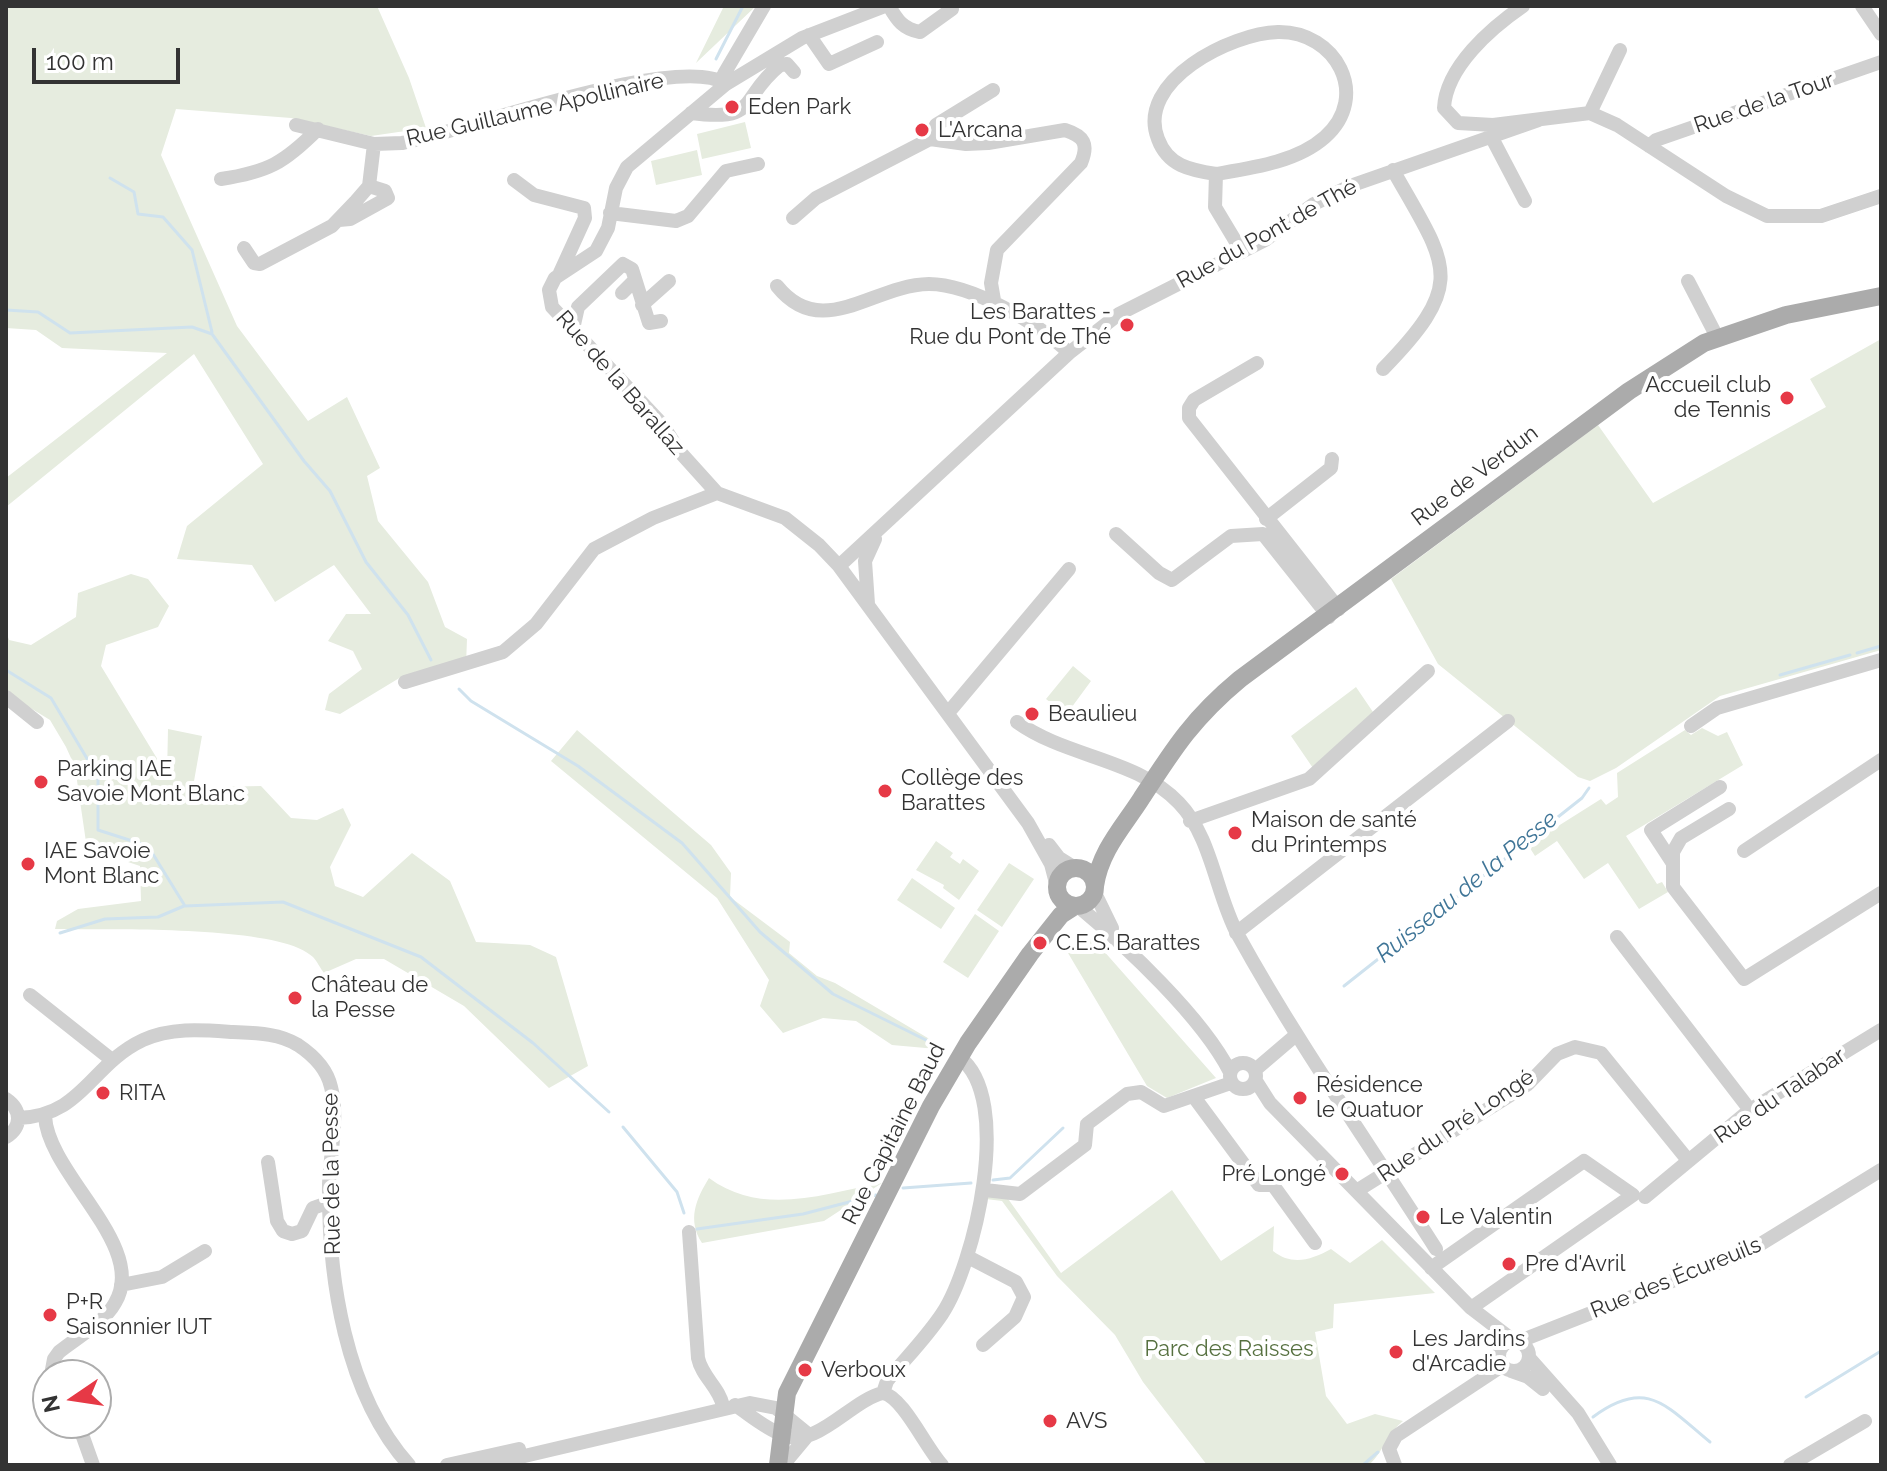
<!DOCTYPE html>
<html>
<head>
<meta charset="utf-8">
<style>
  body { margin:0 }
  #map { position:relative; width:1887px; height:1471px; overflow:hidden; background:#fff; font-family:Raleway,sans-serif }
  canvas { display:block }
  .frame { position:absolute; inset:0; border:8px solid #333; pointer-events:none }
  .north { position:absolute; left:32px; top:1359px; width:80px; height:80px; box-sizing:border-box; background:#fff; border:2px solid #adadad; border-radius:50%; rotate:257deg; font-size:22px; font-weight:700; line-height:32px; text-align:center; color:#333 }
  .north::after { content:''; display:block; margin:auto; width:28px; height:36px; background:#e63946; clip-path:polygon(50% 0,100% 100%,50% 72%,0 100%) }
  .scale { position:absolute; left:32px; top:48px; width:148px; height:36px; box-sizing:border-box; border:4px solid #333; border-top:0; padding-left:10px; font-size:24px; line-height:28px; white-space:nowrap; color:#333; -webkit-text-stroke:6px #fff; paint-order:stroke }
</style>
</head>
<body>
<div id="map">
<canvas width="1887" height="1471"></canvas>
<div class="frame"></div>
<div class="north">N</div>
<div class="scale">100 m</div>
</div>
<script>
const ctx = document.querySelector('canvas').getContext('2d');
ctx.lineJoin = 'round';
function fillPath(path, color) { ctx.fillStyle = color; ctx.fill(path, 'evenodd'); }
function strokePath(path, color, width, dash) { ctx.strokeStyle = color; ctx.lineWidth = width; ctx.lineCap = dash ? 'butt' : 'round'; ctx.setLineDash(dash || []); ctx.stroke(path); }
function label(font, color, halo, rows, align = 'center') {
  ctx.font = font + ' Raleway,sans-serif'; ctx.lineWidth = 8; ctx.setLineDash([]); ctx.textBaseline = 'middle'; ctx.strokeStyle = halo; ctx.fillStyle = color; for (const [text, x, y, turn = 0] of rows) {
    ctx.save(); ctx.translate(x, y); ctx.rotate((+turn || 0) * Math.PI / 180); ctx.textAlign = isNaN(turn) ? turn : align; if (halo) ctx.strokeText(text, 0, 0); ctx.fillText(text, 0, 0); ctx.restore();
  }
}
fillPath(new Path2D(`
  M6,6h371l32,72 17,50 -55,8 -80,-18 -115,-9 -15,46 76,171 71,95 39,-24 33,71 -13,8 11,45 50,61 17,45 22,12 -1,26 -65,12 -61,37 -15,-4 4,-16 33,-25 -9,-18 -25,-10 18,-27h25l-37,-49 -59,37 -23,-37 -75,-6 10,-33 76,-62 -69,-110 -188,153v-29l161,-125 -105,-5 -26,-18 -30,-2z
  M724,6h32l-60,57z
  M745,122l6,26 -49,11 -5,-25z
  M697,150l5,25 -46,10 -5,-24z
  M1881,339v311l-161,46 -104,72 -26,13 -12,-4 -140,-113 -47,-85 207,-154 55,78 173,-96 -16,-28z
  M131,574l17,5 21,27 -11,21 -52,18 -5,21 66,109 1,-46 34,7 -11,62 23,-11 47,-1 30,32 26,2 26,-12 8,17 -21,42 5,19 28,11 49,-44 38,28 26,61 54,3 26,12 32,109 -39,22 -85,-82 -80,-47h-28l-32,14c-4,-5 -7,-12 -11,-16 -33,-33 -208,-27 -258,-28l2,-8 21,-12 63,-8 -1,-35 -45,-15 -9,-9 -11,-75 -9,-20 -16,-27 -44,-27v-62l3,9 22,5 45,-28 2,-24z
  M1073,666l18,15 -25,34 -20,-16z
  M1356,687l17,25 -58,59 -24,-35z
  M1702,728l16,8 9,-4 16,33 -117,71 31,48 5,-2 6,10 -29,17 -31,-46 -24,16 -27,-38 -22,15 -7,-11 73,-46 5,6 12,-8 -1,-24 68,-43 6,5z
  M577,730l134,115 20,28 -1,24 60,45 -1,11 28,23 18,7 113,67 -56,-5 -36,-24 -33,-3 -40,15 -23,-27 9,-26 -52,-82 -166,-137z
  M936,841l17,12 -3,4 10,7 3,-5 16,12 -20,29 -16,-12 1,-3 -28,-15z
  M1009,863l25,16 -32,48 -25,-17z
  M912,878l43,30 -14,21 -44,-29z
  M975,914l24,17 -31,47 -25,-16z
  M1087,932l129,146 -49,20 -20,-12 -79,-133 11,-19z
  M709,1178c53,39 113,16 173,5l-58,38 -122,22c-15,-23 -6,-44 7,-65z
  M1172,1190l49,71 53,-35 -1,25c19,15 38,9 58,-2l19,14 32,-23 53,53 -101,11 -1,24 -18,4 11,64 21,28 28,-10 28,7c-17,14 -19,30 -34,44h-162l-64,-83 -28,-47 -58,-59 -55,-75 -16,-2 1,-5 19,2 55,77z`), '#e6ecdf');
strokePath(new Path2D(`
  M716,59l27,-53
  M110,178l24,14 4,22 25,3 29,33 20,82
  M6,310l32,2 32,21 122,-6 20,7 92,127 26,30 36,71 42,53 23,45
  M1857,653l24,-7
  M6,670l45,28 47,79v53l50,16 37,60 98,-4 138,55 112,86 76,69
  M1780,675l70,-20
  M459,689l12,12 107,65 104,77 78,89 73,62 107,53
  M60,933l45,-14 53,-2 26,-11
  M1344,986l238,-188 7,-10
  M623,1127l54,65 7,21
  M993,1180l17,-2 53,-50
  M903,1188l68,-5
  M697,1229l106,-15 73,-19
  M1806,1397l75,-46
  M1593,1417c54,-40 73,-11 117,25
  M1363,1465l15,-13`), '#cfe2ee', 3);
strokePath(new Path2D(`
  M885,6l-83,32 -76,46 -99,83 -11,21 -8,40 -12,23 -41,27 -6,12 3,17 110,117 18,28 37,41 68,25 34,27 20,21 189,257 23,41 6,23
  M889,6c8,14 14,23 31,26l32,-23
  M1523,6c-32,22 -77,61 -79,102l14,15 35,2 97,-12 27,12 109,71 41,20h54l60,-20
  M1862,6l19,28
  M809,35l20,29 48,-22
  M726,84l-2,-10 40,-68
  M691,113c69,9 47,-14 89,-48l7,-1 7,8
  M1590,113l30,-63
  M296,125l78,19 28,-1c64,-12 276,-91 324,-59
  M1492,138l33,63
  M930,139l6,-14 57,-35
  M1649,146l7,-6 225,-78
  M1216,174c-26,-4 -48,-8 -58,-35 -23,-58 74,-106 120,-107 58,-1 93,64 47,105 -28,25 -73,31 -109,37l-1,33 27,45
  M221,179c47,-7 63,-16 97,-50
  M514,180l20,15 50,13 1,10 -26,57
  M610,213l66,8 12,-5 38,-45 32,-7
  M793,218l23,-20 114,-59 36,5 22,-1 77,-13c19,6 24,14 16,33l-84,87 -6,33 4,23
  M339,220l11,-1 38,-21 -3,-7 -16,-5
  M244,248l10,15 6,1 72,-38 24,-25 13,-15 5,-42
  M1688,281l29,56
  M777,286c45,56 95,-1 152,-2 42,0 111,40 140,69
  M622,293l13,-13
  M642,305l27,-24
  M573,329l5,-22 45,-43 9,5 17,54 12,-2
  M1257,363l-63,37 -5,8v10l150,191
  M1383,369c86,-88 64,-103 10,-199
  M1266,519l65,-51 1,-9
  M1116,534l43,39 13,7 59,-44 32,-2 66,83
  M839,566l230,-213 50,-39 146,-74 49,-36 36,-18 189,-66
  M868,604l-3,-43 10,-22
  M405,682l98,-30 33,-28 58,-75 59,-31 64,-25
  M6,697l31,25
  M948,713l121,-144
  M1017,722c50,36 119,36 162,81 33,34 37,92 59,132 60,109 132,210 198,314
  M1691,726l26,-18 164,-48
  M1729,809l-48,29 -8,14v35l71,92 137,-86
  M1190,821l119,-42 119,-108
  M1049,845l10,13 16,10
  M1744,851l137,-91
  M1672,862l-21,-32 69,-43
  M1094,891l18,37
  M1078,906c48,40 124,111 152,166
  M1236,933l272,-212
  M1617,937l133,173
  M30,995l82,65
  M1230 1076a13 13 0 1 1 26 0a13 13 0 1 1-26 0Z
  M1255,1070l41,-35
  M1256,1081l14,22 201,205 43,33
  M1194,1097l65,88h14l42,58
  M6,1099c16,11 16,28 0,38
  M45,1116c3,59 104,130 70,187 -11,20 -39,35 -56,49l-5,7 -3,16
  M18,1118c65,-2 72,-53 125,-78 29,-13 60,-10 90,-8 22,1 46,1 65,13 15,10 29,24 33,42 8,30 -1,67 -2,97 -1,93 16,210 80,281
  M268,1162l9,59 6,10 9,3 10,-3 11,-23 17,-6
  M985,1190l35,4 65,-49 2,-21 40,-30 14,-2 23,14 67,-23
  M1358,1190l170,-106 29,-30 18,-7 26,6 86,106
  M1645,1197l105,-87 131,-80
  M689,1232l9,126c4,19 21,29 25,48
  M968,1257l48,25 8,15 -9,20 -32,28
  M1431,1268l153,-107 49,34 -162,113
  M121,1285l41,-8 43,-26
  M1499 1356a15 15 0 1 1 30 0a15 15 0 1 1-30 0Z
  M1520,1341l231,-91 130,-80
  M1530,1359l48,54 32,52
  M1511,1371l17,6 15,12
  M883,1393l4,-12c18,-22 39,-43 55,-67 32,-48 73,-216 17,-257
  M883,1393c20,4 43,55 59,72
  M735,1405c15,10 31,24 48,30 34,14 68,-35 100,-42
  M78,1423l15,42
  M447,1465l72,-16
  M486,1465l264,-62 26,5 33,27
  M783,1465l25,-30
  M1395,1465l-6,-16 7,-13 106,-70
  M1790,1465l75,-44`), '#d0d0d0', 14);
strokePath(new Path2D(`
  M1057 887a19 19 0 1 1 38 0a19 19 0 1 1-38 0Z
  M1095,886c5,-35 28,-59 46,-87 33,-51 52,-81 99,-120l389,-288 75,-48 82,-28 95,-19
  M778,1465l9,-72 144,-287 37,-63 62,-89 31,-39 14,-9`), '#ababab', 18);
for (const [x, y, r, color] of [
  [732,107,8,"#e63946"],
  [922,130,8,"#e63946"],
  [1127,325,8,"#e63946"],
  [1787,398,8,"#e63946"],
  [1032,714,8,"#e63946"],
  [41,782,8,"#e63946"],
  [885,791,8,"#e63946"],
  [1235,833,8,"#e63946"],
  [28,864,8,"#e63946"],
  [1040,943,8,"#e63946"],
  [295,998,8,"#e63946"],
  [103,1093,8,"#e63946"],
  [1300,1098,8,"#e63946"],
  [1342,1174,8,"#e63946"],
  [1423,1217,8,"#e63946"],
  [1509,1264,8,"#e63946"],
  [50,1315,8,"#e63946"],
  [1396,1352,8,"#e63946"],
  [805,1370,8,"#e63946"],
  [1050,1421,8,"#e63946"]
]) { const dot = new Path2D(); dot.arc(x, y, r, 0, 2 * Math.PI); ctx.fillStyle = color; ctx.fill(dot); strokePath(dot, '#fff', 3); }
label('22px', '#333', '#fff', [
  ["Rue de la Tour",1764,103,-19],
  ["Rue Guillaume Apollinaire",535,110,-13],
  ["Rue du Pont de Thé",1267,234,-29],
  ["Rue de la Barallaz",620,383,49],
  ["Rue de Verdun",1475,476,-37],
  ["Rue du Talabar",1780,1096,-34],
  ["Rue du Pré Longé",1456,1126,-34],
  ["Rue Capitaine Baud",894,1134,-63],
  ["Rue de la Pesse",332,1174,-91],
  ["Rue des Écureuils",1676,1278,-22]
]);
label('22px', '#333', '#fff', [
  ["Eden Park",748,107],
  ["L'Arcana",938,130],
  ["Les Barattes -",1111,312,"right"],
  ["Rue du Pont de Thé",1111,337,"right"],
  ["Accueil club",1771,385,"right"],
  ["de Tennis",1771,410,"right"],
  ["Beaulieu",1048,714],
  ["Parking IAE",57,769],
  ["Savoie Mont Blanc",57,794],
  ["Collège des",901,778],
  ["Barattes",901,803],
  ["Maison de santé",1251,820],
  ["du Printemps",1251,845],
  ["IAE Savoie",44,851],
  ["Mont Blanc",44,876],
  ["C.E.S. Barattes",1056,943],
  ["Château de",311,985],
  ["la Pesse",311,1010],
  ["Résidence",1316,1085],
  ["le Quatuor",1316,1110],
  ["RITA",119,1093],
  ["Pré Longé",1326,1174,"right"],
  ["Le Valentin",1439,1217],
  ["Pre d'Avril",1525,1264],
  ["P+R",66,1302],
  ["Saisonnier IUT",66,1327],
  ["Les Jardins",1412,1339],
  ["d'Arcadie",1412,1364],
  ["Verboux",821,1370],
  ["AVS",1066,1421]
], 'left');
label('22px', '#56703f', '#fff', [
  ["Parc des Raisses",1229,1349]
]);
label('italic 24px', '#3f7597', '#fff', [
  ["Ruisseau de la Pesse",1467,887,-39]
]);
</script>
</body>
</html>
